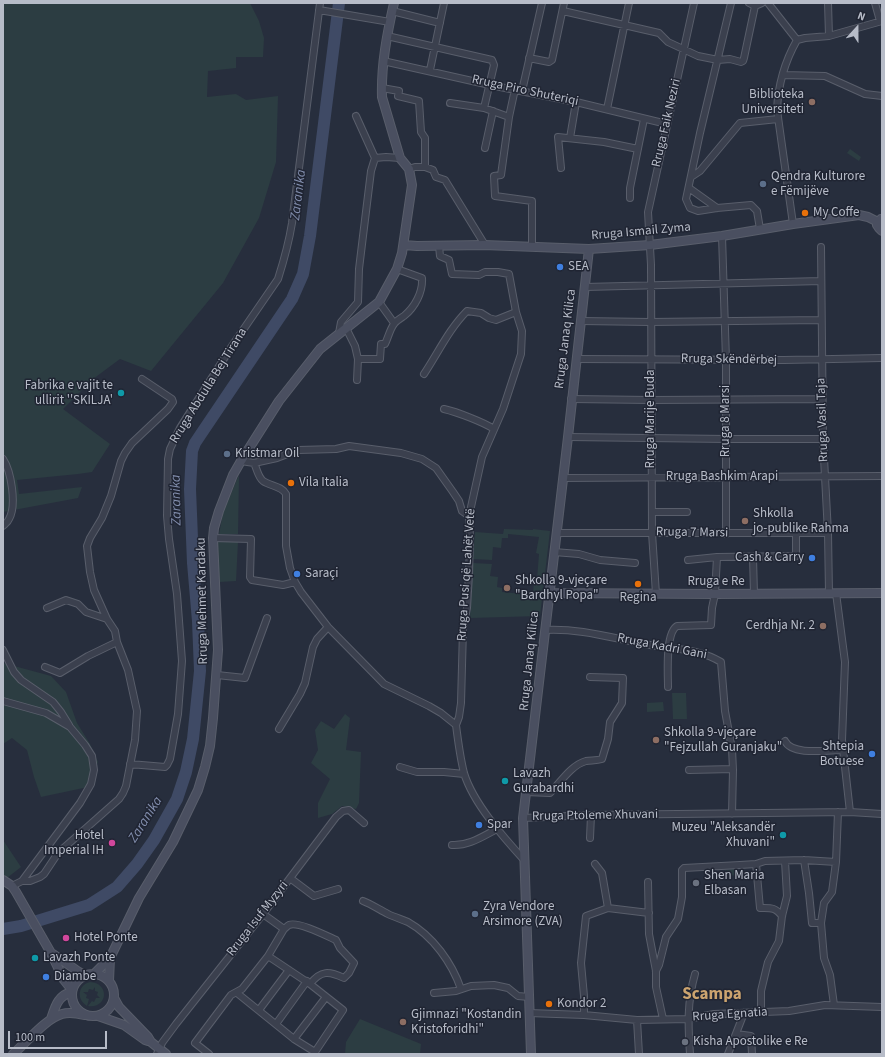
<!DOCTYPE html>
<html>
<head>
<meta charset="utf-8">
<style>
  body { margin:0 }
  #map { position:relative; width:885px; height:1057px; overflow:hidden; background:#272e3d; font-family:"Source Sans 3",sans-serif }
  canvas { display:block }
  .frame { position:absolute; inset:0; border:4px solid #b7bcc8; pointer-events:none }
  .north { position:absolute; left:837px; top:8px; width:40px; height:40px; -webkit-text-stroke:3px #202533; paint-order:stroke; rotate:21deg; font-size:11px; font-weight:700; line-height:16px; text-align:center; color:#b7bcc8 }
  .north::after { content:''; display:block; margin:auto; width:14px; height:18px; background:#b7bcc8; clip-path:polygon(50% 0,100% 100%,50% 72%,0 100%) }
  .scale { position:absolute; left:8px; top:1031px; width:99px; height:18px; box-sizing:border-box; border:2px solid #b7bcc8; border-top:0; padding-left:5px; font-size:12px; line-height:14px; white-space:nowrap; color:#b7bcc8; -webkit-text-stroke:3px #202533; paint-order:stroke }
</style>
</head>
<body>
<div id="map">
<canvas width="885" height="1057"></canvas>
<div class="frame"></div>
<div class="north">N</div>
<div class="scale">100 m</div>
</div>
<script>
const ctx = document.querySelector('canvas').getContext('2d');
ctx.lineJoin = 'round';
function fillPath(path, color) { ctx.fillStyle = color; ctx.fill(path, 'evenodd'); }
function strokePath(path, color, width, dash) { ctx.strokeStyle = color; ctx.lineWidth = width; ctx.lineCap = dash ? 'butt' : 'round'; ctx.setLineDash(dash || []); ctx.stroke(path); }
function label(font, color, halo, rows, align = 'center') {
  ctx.font = font + ' "Source Sans 3",sans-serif'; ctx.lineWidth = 3; ctx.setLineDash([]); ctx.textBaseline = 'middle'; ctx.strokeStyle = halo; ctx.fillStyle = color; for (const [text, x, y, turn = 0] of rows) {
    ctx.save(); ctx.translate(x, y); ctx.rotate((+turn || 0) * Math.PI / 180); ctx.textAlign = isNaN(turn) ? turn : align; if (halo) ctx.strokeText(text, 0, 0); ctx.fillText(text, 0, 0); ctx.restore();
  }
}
fillPath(new Path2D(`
  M3,3h247l9,18 5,17 -1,19h-27v11l-28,3 -1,26 29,-3 10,6 32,-4 -2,66 -17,56 -36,65 -72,88 -31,-12 -27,20 -30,30 47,35 -18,28 -14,2 -61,6 2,14 63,-7 -4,11 -75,14z
  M850,149l11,8 -2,4 -12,-8z
  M239,476l-1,58h-19l4,-21 15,-36z
  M504,529l29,1v-1l17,2 -10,85 -70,2 3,-55 19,1 -2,12 8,1 -1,10 5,1v4l31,3 1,-16h3l2,-25 -3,-1 3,-16 -31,-3v4h-6l-1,10 -8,-1 -1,13 -19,-1 2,-27 28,2z
  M218,542h20l-2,39 -17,1z
  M3,663l48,13 15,16 11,31 13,21 8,18 -10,25 -47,10 -7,-20 -7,-27 -15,-12 -9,6z
  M672,693h14l1,26h-14z
  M663,702l1,9 -17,1v-9z
  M345,714l5,4 -4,32 15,2 -2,51 -3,6 -14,-3 -10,8 -14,4v-15l12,-24 -19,-16 7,-13 -3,-20 6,-9 13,8z
  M3,840l18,27 -14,11 -4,-3z
  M737,869l1,6 -13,1v-6z
  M90,982c20,1 18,27 -2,24l4,-5 2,1 2,-4h4l-3,-3 1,-3 -3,-1v-4l-2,3 -4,-1 -1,3h-5l4,3 -1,3 3,1 -2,7c-11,-7 -9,-21 3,-24z
  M360,1019l61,25 -1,10h-75l1,-12z`), '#2c3d42');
strokePath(new Path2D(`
  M3,929l18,-3 68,-21 28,-18 20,-23 17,-24 23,-41 9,-27 7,-33 7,-68 -2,-50 -5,-58 -3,-74 2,-38 3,-8 6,-9 91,-135 11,-25 7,-38 29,-233`), '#3f4a65', 12);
const street = new Path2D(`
  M731,3l-31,130 -14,66 4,9 8,3 19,-3 34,-3 6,6 3,18
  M749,3l6,3 7,-3
  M768,3l29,37
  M828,3l1,33
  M875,3l5,18
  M319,10l71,12
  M392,11l48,12
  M563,11l96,22 9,9 30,14 20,4 12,-1 11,3 2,-1 1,-3 11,-52
  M387,36l105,24 2,5 -10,43
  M529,58l20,4 3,-2 12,-57
  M383,61l107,24 86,17 91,22
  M430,70l14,-67
  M783,75l42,1 40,18 17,2
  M382,88l17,3 -1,5 21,5 2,31 4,6v29l8,3 3,7 9,3 40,65
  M515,89l-6,28 -8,58 -7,1 1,20 37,5v46
  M522,91l20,-88
  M450,103l34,5 25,9
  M607,109l22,-106
  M356,116l19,42
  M570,138l6,-36
  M485,148l8,-37
  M561,168l-3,-31 46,5 34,7
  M409,169l6,-2h10
  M691,177l9,-6 40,-48 38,-4
  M689,188l28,20
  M630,198v-10l14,-69
  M793,224l-16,-114c1,-23 8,-49 20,-70l8,-2 24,-2 53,-15
  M722,236l4,124v174
  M439,246l1,10 9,4 3,14 27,1 6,-3h13l11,2 7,38 6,19 -1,23 -18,55 -21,48 -13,59 1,21 -1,37 -2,34 -4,21 -2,74 -2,14 -3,8c2,16 4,32 8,48 9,30 40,65 61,88
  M821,247l2,192 5,94 1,60
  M585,287l236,-6
  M379,302l15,21
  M581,321l69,1 171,-2
  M346,328l9,18 3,13
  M339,333l2,-11 17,-20 1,-33 4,-33 8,-65 4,-13 11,-1 14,1
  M576,359l208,1 98,-2
  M424,374c14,-21 25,-45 43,-63l14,2 8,5 7,2 20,-8
  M357,380l1,-21h22l1,-15h4c3,-6 5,-15 9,-20 2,-3 7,-6 10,-8 11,-9 19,-24 18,-38l-25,-9
  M571,399l80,1 171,-1
  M444,409c13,3 39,13 50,20
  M568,437l159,2h96
  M3,459c8,12 14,46 6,60 -1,3 -4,5 -6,7
  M241,461l13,2 23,-5 21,-8 38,-1 13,-3 52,7 21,6 14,9 17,24 6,9 3,10 7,5
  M254,463c3,6 4,14 9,18 7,5 19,5 23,13v52l4,22 5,14 6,10 27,35 56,57 45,22 12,7 15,12
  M563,478l319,-2
  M652,512h35
  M556,533h272
  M213,538l38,1 -1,38 2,3 31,5 12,-3
  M554,552l25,2 21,6 35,3
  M753,557l1,37
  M688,560l29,-3 79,-1v-22
  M836,593l9,69 -3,78 8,72
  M656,594l-4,-61 -1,-268 -3,-53 46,-209
  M47,608l19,-8 12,4 8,8 21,7
  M545,630c36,-2 70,9 105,15 24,4 50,4 71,17l4,49 7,38 1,21 -1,44
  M3,650l11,22 7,8 32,22 8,10 8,13
  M45,667l15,6 28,-17 29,-14
  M217,675l28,3 22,-60
  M668,687c0,-13 -3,-54 9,-61l34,-1 1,-17 3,-14 2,-37
  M3,701l43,12 24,14 15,18 7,11 2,14 -3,14 -11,19 -58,78 -10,5
  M279,729l21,-35 5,-11 8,-36 4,-8 11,-12
  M785,741c7,15 43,9 58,9
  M130,764l35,3 2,-2 3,-6 8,-45 4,-53 -5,-67 -8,-55 -2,-23 1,-57 2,-10 10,-21 52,-82 46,-67c6,-19 11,-37 14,-56l28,-220
  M400,767l17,5h27l20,2
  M689,770l44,-1
  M526,792l24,1c10,-10 21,-28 36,-32 5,-1 10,0 16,-2l6,-20 2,-17 12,-19 1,-25 -33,-1
  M523,818l68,-3 259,-3 32,2
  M590,838l1,-23
  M452,845c17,1 31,-9 45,-16
  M804,860l5,33 3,30h9
  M756,864l4,44c11,0 15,-1 22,8
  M290,878l24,18 24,-7
  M22,881h8l10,-4 4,-3 14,-21 61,-54 4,-6 3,-7 9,-46 2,-29 -9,-41 -11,-28 -2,-11 -8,-12 -13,-29 -4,-18 -3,-26 3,-8 12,-20 9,-22 10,-35 4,-8 7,-10 36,-34 5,-7 -1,-3 -30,-20
  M648,882l1,52 7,37v16l7,32
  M363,901c8,3 17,9 25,13 6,3 13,5 20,8 25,14 44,41 53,67
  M608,908l41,5
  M284,929c2,-1 3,-3 5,-4 9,-4 38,11 47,15l4,8 14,15 -5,10 -5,5c-15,-7 -23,-8 -34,6
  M656,971l3,-6 7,-28 12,-18 4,-22v-27l2,-2 56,-3 16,-1 9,-3 39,-1 32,2
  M237,993l57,46 21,13 28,-42 -33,-26 -42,-28
  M434,993l22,-2 15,-5 23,-1 14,3 10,8 11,1
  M834,1005l-4,-30 -6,-17 -3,-35 3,-20 8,-11 4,-30 2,-50
  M259,1010l30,-40
  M761,1012v-21l7,-29 11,-21 3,-25 5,-20 -2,-35
  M529,1013l55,2 53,5 51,-1 26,-5 75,-3 36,-6 57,2
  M584,1015v-19l-3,-33 5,-47 22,-8 -6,-35 -7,-9
  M637,1020l2,34
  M276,1024l31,-43
  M736,1034l15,2 1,18
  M294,1039l32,-42
  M157,1054l5,-11 14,-19 87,-110 73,-97 7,-6 6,-1 15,13
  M209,1054l-14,-11 36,-48 11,-6 26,-33 16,-27 -21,-15
  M690,1054c-2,-29 -3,-52 5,-80
  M728,1054l16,-41`);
const secondary = new Path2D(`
  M881,219l-4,6 2,3 3,3
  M404,245l13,1 67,-1 105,4 61,-4 72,-9 71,-12 66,-9 9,2 10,5
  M549,593l166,1 167,-1
  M3,880l9,6 4,6 35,61 13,27 8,10
  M53,954l26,18 6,3
  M72 995a21 21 0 1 1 42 0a21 21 0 1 1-42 0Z
  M94,974l16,-16 29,-60 34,-56 25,-52 7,-23 5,-21 3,-28 5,-68 -5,-112 1,-10 5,-17 14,-36 8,-14 38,-60 41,-52 59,-47 18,-33 5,-16 10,-68 -3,-16 -9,-11 -18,-61c-1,-32 5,-63 12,-94
  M109,981l1,-23
  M114,998l5,9 29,30 3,5 15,12
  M98,1016l26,9 21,15 3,1
  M51,1019c4,-12 7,-24 21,-27
  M13,1054c14,-12 32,-35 49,-40 7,-2 14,-1 22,1
  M531,1054l-8,-236 45,-381 21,-188`);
strokePath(street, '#595e6b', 8);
strokePath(secondary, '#595e6b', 10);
strokePath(street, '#3b404e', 6);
strokePath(secondary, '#4a4f60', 8);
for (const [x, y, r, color] of [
  [812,102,4,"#8d6e63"],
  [763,184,4,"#5c6f8a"],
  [805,213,4,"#e8710a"],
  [560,267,4,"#3f7fe0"],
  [121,393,4,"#0f9aa8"],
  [227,454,4,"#5c6f8a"],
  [291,483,4,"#e8710a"],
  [745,521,4,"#8d6e63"],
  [812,558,4,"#3f7fe0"],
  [297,574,4,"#3f7fe0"],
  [638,584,4,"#e8710a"],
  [507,588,4,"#8d6e63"],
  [823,626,4,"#8d6e63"],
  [656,740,4,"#8d6e63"],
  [872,754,4,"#3f7fe0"],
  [505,781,4,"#0f9aa8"],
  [479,825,4,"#3f7fe0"],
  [783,835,4,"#0f9aa8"],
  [112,843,4,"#d1479c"],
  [696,883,4,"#6b7280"],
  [475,914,4,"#5c6f8a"],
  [66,938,4,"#d1479c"],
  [35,958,4,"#0f9aa8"],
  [46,977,4,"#3f7fe0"],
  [549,1004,4,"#e8710a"],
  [403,1022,4,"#8d6e63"],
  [685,1042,4,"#6b7280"]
]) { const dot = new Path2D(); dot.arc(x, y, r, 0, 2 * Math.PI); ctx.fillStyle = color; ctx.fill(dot); strokePath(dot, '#202533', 1.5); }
label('13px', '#b7bcc8', '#202533', [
  ["Rruga Piro Shuteriqi",525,91,12],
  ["Rruga Faik Neziri",667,123,-77],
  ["Rruga Ismail Zyma",641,232,-5],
  ["Rruga Janaq Kilica",566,339,-83],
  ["Rruga Skëndërbej",729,360,1],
  ["Rruga Abdulla Bej Tirana",209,386,-58],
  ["Rruga Marije Buda",651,419,-90],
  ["Rruga Vasil Taja",823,420,-92],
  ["Rruga 8 Marsi",726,421,-90],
  ["Rruga Bashkim Arapi",722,477],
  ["Rruga 7 Marsi",692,533,1],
  ["Rruga Pusi që Lahët Vetë",467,575,-86],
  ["Rruga e Re",716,582],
  ["Rruga Mehmet Kardaku",203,601,-91],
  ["Rruga Kadri Gani",662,647,11],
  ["Rruga Janaq Kilica",530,661,-84],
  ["Rruga Ptoleme Xhuvani",595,816,-1],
  ["Rruga Isuf Myzyri",258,919,-52],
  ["Rruga Egnatia",730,1015,-4]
]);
label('13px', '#b7bcc8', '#202533', [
  ["Biblioteka",804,95,"right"],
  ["Universiteti",804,110,"right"],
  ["Qendra Kulturore",771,177],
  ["e Fëmijëve",771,192],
  ["My Coffe",813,213],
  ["SEA",568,267],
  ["Fabrika e vajit te",113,386,"right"],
  ["ullirit ''SKILJA'",113,401,"right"],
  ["Kristmar Oil",235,454],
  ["Vila Italia",299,483],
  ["Shkolla",753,514],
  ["jo-publike Rahma",753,529],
  ["Cash & Carry",804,558,"right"],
  ["Saraçi",305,574],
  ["Shkolla 9-vjeçare",515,581],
  ["\"Bardhyl Popa\"",515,596],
  ["Regina",638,598,"center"],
  ["Cerdhja Nr. 2",815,626,"right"],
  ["Shkolla 9-vjeçare",664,733],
  ["\"Fejzullah Guranjaku\"",664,748],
  ["Shtepia",864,747,"right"],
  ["Botuese",864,762,"right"],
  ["Lavazh",513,774],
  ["Gurabardhi",513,789],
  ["Spar",487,825],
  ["Muzeu \"Aleksandër",775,828,"right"],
  ["Xhuvani\"",775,843,"right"],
  ["Hotel",104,836,"right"],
  ["Imperial IH",104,851,"right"],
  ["Shen Maria",704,876],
  ["Elbasan",704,891],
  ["Zyra Vendore",483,907],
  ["Arsimore (ZVA)",483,922],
  ["Hotel Ponte",74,938],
  ["Lavazh Ponte",43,958],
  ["Diambe",54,977],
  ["Kondor 2",557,1004],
  ["Gjimnazi \"Kostandin",411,1015],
  ["Kristoforidhi\"",411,1030],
  ["Kisha Apostolike e Re",693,1042]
], 'left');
label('italic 14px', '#828ead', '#202533', [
  ["Zaranika",299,195,-83],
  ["Zaranika",177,500,-91],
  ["Zaranika",146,820,-58]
]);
label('bold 17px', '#cca46f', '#202533', [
  ["Scampa",712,995]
]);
</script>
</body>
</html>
